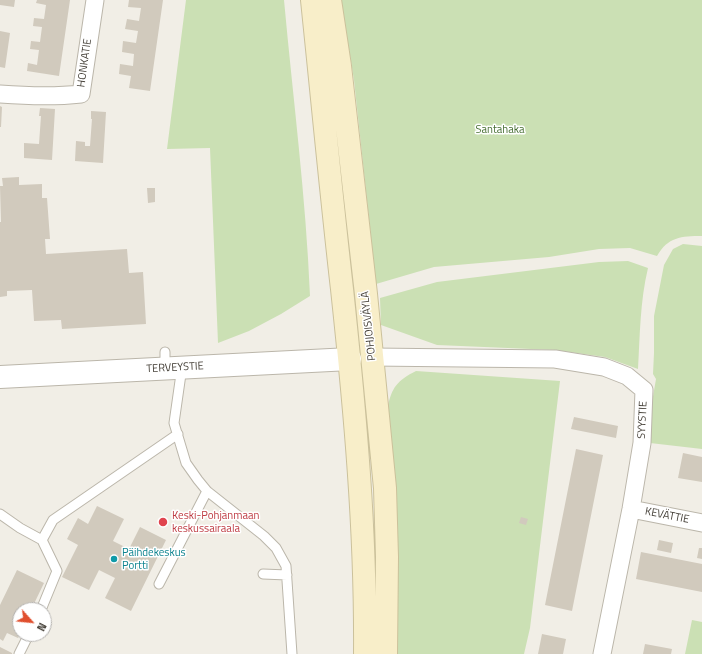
<!DOCTYPE html>
<html>
<head>
<meta charset="utf-8">
<style>
  body { margin:0 }
  #map { position:relative; width:702px; height:654px; overflow:hidden; background:#f1eee6; font-family:"Titillium Web",sans-serif }
  canvas { display:block }
  .north { position:absolute; left:12px; top:602px; width:40px; height:40px; box-sizing:border-box; background:#fff; border:1px solid #b4b2af; border-radius:50%; rotate:117deg; font-size:11px; font-weight:700; line-height:16px; text-align:center; color:#433e36 }
  .north::after { content:''; display:block; margin:auto; width:14px; height:18px; background:#e04f2e; clip-path:polygon(50% 0,100% 100%,50% 72%,0 100%) }
</style>
</head>
<body>
<div id="map">
<canvas width="702" height="654"></canvas>
<div class="north">N</div>
</div>
<script>
const ctx = document.querySelector('canvas').getContext('2d');
ctx.lineJoin = 'round';
function fillPath(path, color) { ctx.fillStyle = color; ctx.fill(path, 'evenodd'); }
function strokePath(path, color, width, dash) { ctx.strokeStyle = color; ctx.lineWidth = width; ctx.lineCap = dash ? 'butt' : 'round'; ctx.setLineDash(dash || []); ctx.stroke(path); }
function label(font, color, halo, rows, align = 'center') {
  ctx.font = font + ' "Titillium Web",sans-serif'; ctx.lineWidth = 3; ctx.setLineDash([]); ctx.textBaseline = 'middle'; ctx.strokeStyle = halo; ctx.fillStyle = color; for (const [text, x, y, turn = 0] of rows) {
    ctx.save(); ctx.translate(x, y); ctx.rotate((+turn || 0) * Math.PI / 180); ctx.textAlign = isNaN(turn) ? turn : align; if (halo) ctx.strokeText(text, 0, 0); ctx.fillText(text, 0, 0); ctx.restore();
  }
}
fillPath(new Path2D(`
  M186,0h98c9,99 22,197 26,296l-29,18 -32,17 -31,12 -8,-195 -43,1z
  M341,0h361v236c-21,0 -34,1 -45,20l-27,-8 -31,1 -50,8 -115,10 -58,17 -22,-204z
  M683,244l19,2v203l-52,-6 1,-35 5,-29 -3,-5 1,-21v-37l10,-51 9,-16z
  M628,261l20,7c-8,33 -8,67 -10,101l-33,-12 -50,-7 -118,-5 -56,-20 -1,-27 57,-16 162,-20z
  M416,371l144,10 -30,247 -6,26h-129l3,-82 -3,-69 -7,-96c3,-19 10,-27 28,-36z
  M692,620l10,2v32h-17z`), '#cbe0b4');
fillPath(new Path2D(`
  M0,0h15l-1,7 -14,-2z
  M37,0h33l-11,76 -32,-5 1,-8 9,2 2,-15 -9,-1 1,-8 9,1 2,-15 -9,-1 1,-8 10,1 2,-14 -10,-2z
  M129,0h34l-13,91 -21,-3 2,-12 -12,-2 1,-10 13,2 1,-12 -12,-2 1,-11 13,2 2,-12 -13,-2 2,-10 12,2 2,-13 -13,-1z
  M0,31l10,2 -5,35 -5,-1z
  M0,106l2,1 -1,20h-1z
  M40,108l15,1 -3,51 -28,-2v-15l15,1 2,-28h-2z
  M91,111l15,1 -3,51 -28,-2 1,-20 9,1v4h5l2,-27h-1z
  M19,177v8l23,-1v14h5l3,41h-5l1,15 81,-5 2,24 14,-1 3,52 -84,5 -1,-9 -27,1 -2,-31 -25,1v5l-7,1v-75h1l-1,-36h3l-1,-8z
  M147,188h8v14l-7,1z
  M574,417l44,9 -2,12 -45,-9z
  M576,449l27,6 -31,156 -27,-6z
  M683,453l19,4v25l-24,-4z
  M97,506l27,13 -11,22 16,8 11,-22 26,13 -35,71 -26,-13 10,-20 -16,-8 -10,20 -27,-13 16,-32 -11,-6 11,-21 10,6z
  M521,517l7,2 -2,6 -7,-2z
  M659,540l14,3 -2,10 -14,-3z
  M699,548h3v11l-5,-1z
  M641,552l61,12v28l-66,-13z
  M17,570l27,13 -13,27h-11v23l-2,5 -11,-5 -4,8 -3,-2v-34z
  M542,634l24,5 -3,15h-25z
  M645,644l27,5 -1,5h-28z
  M0,647l12,6v1h-12z`), '#d1cabd');
const service = new Path2D(`
  M182,367l-8,56 12,40 12,17 9,11 57,45 12,12 10,18 6,88
  M165,368v-16
  M0,514l20,14 22,12 15,31 -16,39
  M42,540l11,-20 125,-86
  M263,574l24,1
  M159,584l48,-93
  M19,654l10,-20`);
const minor = new Path2D(`
  M0,94c27,2 54,3 81,0l14,-94
  M372,357l183,2 49,8 23,9 17,14 -2,53 -11,66 -29,145
  M631,509l71,14`);
const tertiary = new Path2D(`
  M0,377l350,-18`);
const secondary = new Path2D(`
  M312,0c10,96 19,193 30,289 13,121 24,243 23,365
  M330,0l10,66 26,228 19,194 2,69 -1,97`);
strokePath(service, '#bbb6aa', 11);
strokePath(minor, '#bbb6aa', 19);
strokePath(tertiary, '#bbb6aa', 24);
strokePath(secondary, '#cbc19b', 24);
strokePath(service, '#fff', 9);
strokePath(minor, '#fff', 17);
strokePath(tertiary, '#fff', 22);
strokePath(secondary, '#f8eec9', 22);
for (const [x, y, r, color] of [
  [163,522,5,"#e0444e"],
  [114,559,4,"#0f9aa8"]
]) { const dot = new Path2D(); dot.arc(x, y, r, 0, 2 * Math.PI); ctx.fillStyle = color; ctx.fill(dot); strokePath(dot, '#fff', 1.5); }
label('11px', '#433e36', '#fff', [
  ["HONKATIE",85,63,-82],
  ["POHJOISVÄYLÄ",369,326,-96],
  ["TERVEYSTIE",175,368,-3],
  ["SYYSTIE",643,420,-87],
  ["KEVÄTTIE",667,516,11]
]);
label('11px', '#456d31', '#fff', [
  ["Santahaka",500,130]
]);
label('11px', '#be3a42', '#fff', [
  ["Keski-Pohjanmaan",172,516],
  ["keskussairaala",172,529]
], 'left');
label('11px', '#0d838f', '#fff', [
  ["Päihdekeskus",122,553],
  ["Portti",122,566]
], 'left');
</script>
</body>
</html>
